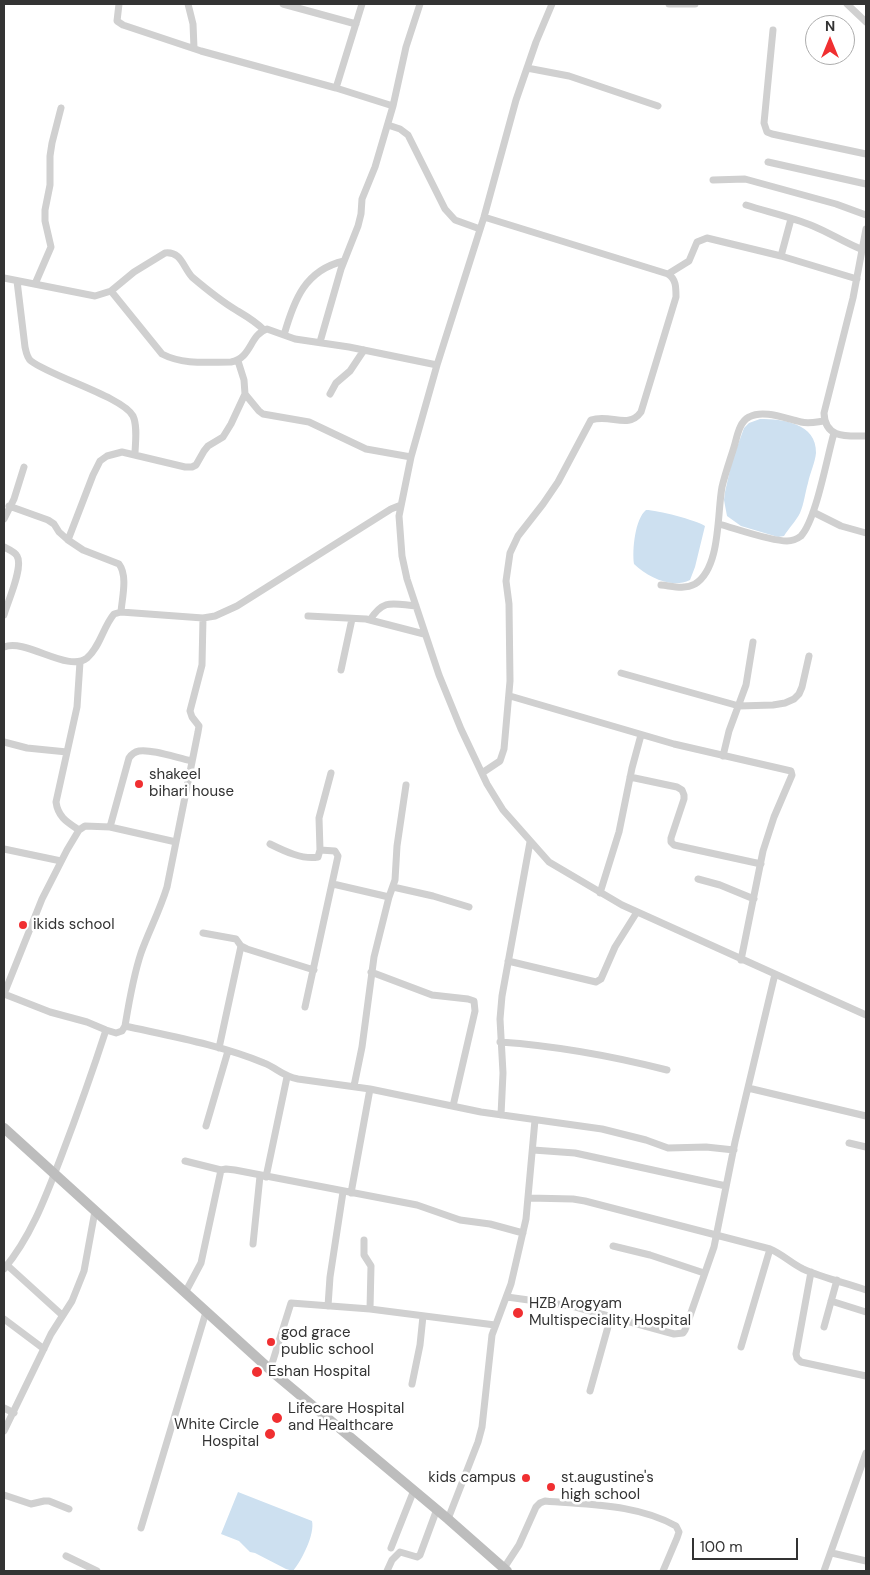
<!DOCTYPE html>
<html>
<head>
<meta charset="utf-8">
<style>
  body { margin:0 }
  #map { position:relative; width:870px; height:1575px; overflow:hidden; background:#fff; font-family:"DM Sans",sans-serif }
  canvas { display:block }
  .frame { position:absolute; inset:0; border:5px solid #333; pointer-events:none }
  .north { position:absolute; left:805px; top:15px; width:50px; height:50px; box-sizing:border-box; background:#fff; border:1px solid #adadad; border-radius:50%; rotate:0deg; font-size:14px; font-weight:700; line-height:20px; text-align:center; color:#333 }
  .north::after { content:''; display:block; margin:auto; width:18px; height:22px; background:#f02f31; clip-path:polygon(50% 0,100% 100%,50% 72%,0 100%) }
  .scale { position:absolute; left:692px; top:1538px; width:106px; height:22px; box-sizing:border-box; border:2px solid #333; border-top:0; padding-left:6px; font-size:15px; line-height:18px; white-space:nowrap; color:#333; -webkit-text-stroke:4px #fff; paint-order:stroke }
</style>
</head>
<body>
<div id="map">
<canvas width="870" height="1575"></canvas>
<div class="frame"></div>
<div class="north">N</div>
<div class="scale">100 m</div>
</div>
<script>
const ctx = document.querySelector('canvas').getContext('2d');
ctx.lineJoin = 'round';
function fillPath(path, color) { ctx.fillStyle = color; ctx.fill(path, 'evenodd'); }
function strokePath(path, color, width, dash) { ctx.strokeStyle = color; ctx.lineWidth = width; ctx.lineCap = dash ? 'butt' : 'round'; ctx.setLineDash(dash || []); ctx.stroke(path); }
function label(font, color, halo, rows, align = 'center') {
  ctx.font = font + ' "DM Sans",sans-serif'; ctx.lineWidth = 5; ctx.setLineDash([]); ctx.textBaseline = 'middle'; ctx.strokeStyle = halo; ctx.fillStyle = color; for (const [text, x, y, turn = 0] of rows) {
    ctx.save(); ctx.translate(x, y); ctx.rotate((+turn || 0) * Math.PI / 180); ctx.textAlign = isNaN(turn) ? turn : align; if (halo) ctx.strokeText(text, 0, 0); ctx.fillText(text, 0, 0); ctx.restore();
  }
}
fillPath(new Path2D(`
  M760,419c22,0 57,4 56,34 -1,10 -6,20 -8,30 -3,10 -4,21 -8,30 -4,8 -11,15 -16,23l-6,1 -37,-11 -14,-10 -3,-16 1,-8 7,-31 12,-33 5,-5z
  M646,510c11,0 50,10 59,16l-10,41 -5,13c-19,9 -42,-3 -56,-16 -2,-14 1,-45 12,-54z
  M238,1492l74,29c3,13 -10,39 -19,50l-7,-2 -31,-16 -5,-1 -11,-11 -18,-7z`), '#cde0f0');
strokePath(new Path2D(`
  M119,4l-2,17 6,4 78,26 135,37 57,18 -18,61 -13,32 -1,15 -3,12 -17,43 -21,73
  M188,4l5,20 1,24
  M283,4l73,20
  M552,4l-16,38 -20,58 -32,117 -47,148 -26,92 -12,59 3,40 5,23 32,96 22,54 26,55 16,26 46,52 73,43 244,110
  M669,4h26
  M847,4l19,18
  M773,30l-9,93 3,9 5,2 94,20
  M527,68l42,8 89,30
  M336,88l26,-84
  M393,106l13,-59 14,-43
  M388,125l12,4 8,6 37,74 10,11 25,9
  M768,162l98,22
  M713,180l32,-1 91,25 30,11
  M746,205c22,7 46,12 67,21 17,7 32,17 50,24
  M866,229l-13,69 -29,115c1,26 23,23 42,23
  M781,256l10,-37
  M668,274l21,-13 8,-19 10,-4 74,18 76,23
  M4,278l91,18 16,-5 23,-19 31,-19c16,-2 18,14 27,24 13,11 29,24 44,33 10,6 19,11 28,20
  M17,281l8,66c1,5 2,11 6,14 21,16 92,36 102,55 5,11 2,28 2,39
  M35,284l16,-37 -6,-26v-11l5,-25v-29l2,-13 9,-35
  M111,291l51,63c21,11 46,8 69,8 21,-4 18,-27 36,-33l28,10 54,8 88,18
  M284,335c10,-35 21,-65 60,-74
  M245,394l14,17 4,3 46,8 57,27 45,8
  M330,394l6,-11 14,-12 14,-21
  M9,506l39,14 6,4 5,8 9,8 15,10 36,14c9,12 3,34 2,48
  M813,512l28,14 25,7
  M4,519l10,-20 10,-32
  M719,524c18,5 51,17 68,17 5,0 10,-2 14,-5 15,-16 26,-79 33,-103
  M68,540l25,-65 7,-14 7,-5 15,-4 63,15h7l4,-2 8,-14 4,-5 15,-9 8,-13 14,-30 -1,-14 -6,-19
  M4,547c4,2 11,5 13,9 7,11 -10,47 -13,59
  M661,585c11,1 23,5 34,-1 26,-16 22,-71 27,-97 3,-13 8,-27 12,-40 3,-10 5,-25 15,-30 15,-8 37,2 52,5 8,2 15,0 23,-1
  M308,616l58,3 58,15
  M370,620c14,-22 23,-16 46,-14
  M4,647c22,-9 64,26 83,11 13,-11 16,-31 27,-44l7,-2 82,6 12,-2 22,-10 154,-97 10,-4
  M341,670l11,-51
  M621,673l118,33 34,-1 12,-2 9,-4 5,-5 3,-7 7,-31
  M510,696l164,48 117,27 1,4 -18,42 -11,34 -22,109
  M4,742l23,6 40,4
  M723,756l6,-25 17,-46 7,-43
  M482,773l18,-12 4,-12 6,-68 -1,-77 -3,-23 4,-28 8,-17 25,-32 15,-22 33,-62c19,-7 37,10 50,-8l35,-115c0,-10 0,-18 -8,-23l-184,-57
  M630,777l47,10 5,3 2,5v4l-13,39v4l3,3 87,19
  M110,827l19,-69c2,-3 5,-6 10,-7 14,-2 38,7 53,10
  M79,830c-12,-8 -21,-13 -23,-28l21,-95 3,-45
  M176,842l-66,-15 -25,-1 -6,4 -12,20 -25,49 -38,95 46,18 37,10 19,8 10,3 6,-2 3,-5c45,10 96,19 139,37 13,5 18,13 34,16l72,10 111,23 121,17 44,11 22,8 38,-1 28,3
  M270,844c14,7 33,16 48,13l2,-7 15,1 3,5 -33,151
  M4,849l57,12
  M320,850l-1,-32 12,-45
  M698,879l22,6 34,14
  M333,884l56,13
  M393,887l40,9 36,11
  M600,893l19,-61 13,-64 9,-33
  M203,933l33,6 5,7 6,3 67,21
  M508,961l88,21 5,-3 14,-32 22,-35
  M371,972l61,23 36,4 6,2 1,10 -22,95
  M125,1026c4,-24 8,-49 16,-73 8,-22 19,-43 26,-66l31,-155 1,-6 -7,-9 -2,-6 12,-46 1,-47
  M500,1042c58,4 112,14 167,28
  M219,1048l22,-102
  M354,1086l8,-39 12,-90 15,-60 6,-17 2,-34 9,-61
  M748,1088l118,28
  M501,1115l2,-42 -3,-54 2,-23 28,-154
  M206,1126l22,-75
  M849,1143l17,4
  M533,1150l42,3 151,33
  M185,1161l36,9 5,-1 9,1 182,35 43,15 30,4 33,9
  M266,1177l21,-100
  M351,1193l19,-104
  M529,1198l44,1 12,2 185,48c12,5 21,14 33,20 20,9 43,14 63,21
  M364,1240v15l7,11 -1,43
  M253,1244l7,-68
  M613,1246l37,9 54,18
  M7,1265l55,50
  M4,1269c27,-32 42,-73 57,-112 16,-42 31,-84 45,-127
  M811,1272l-15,82 1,4 4,4 65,14
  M185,1293l16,-30 20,-93
  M507,1297l65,9 102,28 9,-1 2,-3 29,-83 21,-105 40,-168
  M831,1301l35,11
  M328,1306l2,-29 13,-85
  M4,1319l40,30
  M824,1327l13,-47
  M741,1347l29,-98
  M270,1370l21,-67 79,6 125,16
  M412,1384l8,-39 3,-29
  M590,1391l21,-75
  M4,1408l10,5
  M4,1431l47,-97 21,-33 12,-30 11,-60
  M4,1495l27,9 13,-3h5l20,8
  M448,1519l30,-77 4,-15 10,-92 19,-51 15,-65 9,-99
  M141,1528l65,-216
  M391,1548l23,-58
  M832,1553l34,8
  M66,1556l31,15
  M504,1568l15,-23 17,-38 4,-4 5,-2c44,4 92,3 131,25l3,6 -2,6 -14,33
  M387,1571l5,-11 8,-8 17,5 3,-2 17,-46
  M824,1571l42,-118`), '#d0d0d0', 7);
strokePath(new Path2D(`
  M4,1128l272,247 172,144 59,52`), '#bdbdbd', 10);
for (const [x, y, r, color] of [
  [139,784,5,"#f02f31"],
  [23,925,5,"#f02f31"],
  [518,1313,6,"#f02f31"],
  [271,1342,5,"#f02f31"],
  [257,1372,6,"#f02f31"],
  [277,1418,6,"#f02f31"],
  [270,1434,6,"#f02f31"],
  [526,1478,5,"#f02f31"],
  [551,1487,5,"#f02f31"]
]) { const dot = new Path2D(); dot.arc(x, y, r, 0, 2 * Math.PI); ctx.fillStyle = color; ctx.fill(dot); strokePath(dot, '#fff', 2); }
label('15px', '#333', '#fff', [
  ["shakeel",149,775],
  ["bihari house",149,792],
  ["ikids school",33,925],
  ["HZB Arogyam",529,1304],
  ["Multispeciality Hospital",529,1321],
  ["god grace",281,1333],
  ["public school",281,1350],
  ["Eshan Hospital",268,1372],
  ["Lifecare Hospital",288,1409],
  ["and Healthcare",288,1426],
  ["White Circle",259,1425,"right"],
  ["Hospital",259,1442,"right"],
  ["kids campus",516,1478,"right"],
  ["st.augustine's",561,1478],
  ["high school",561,1495]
], 'left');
</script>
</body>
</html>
